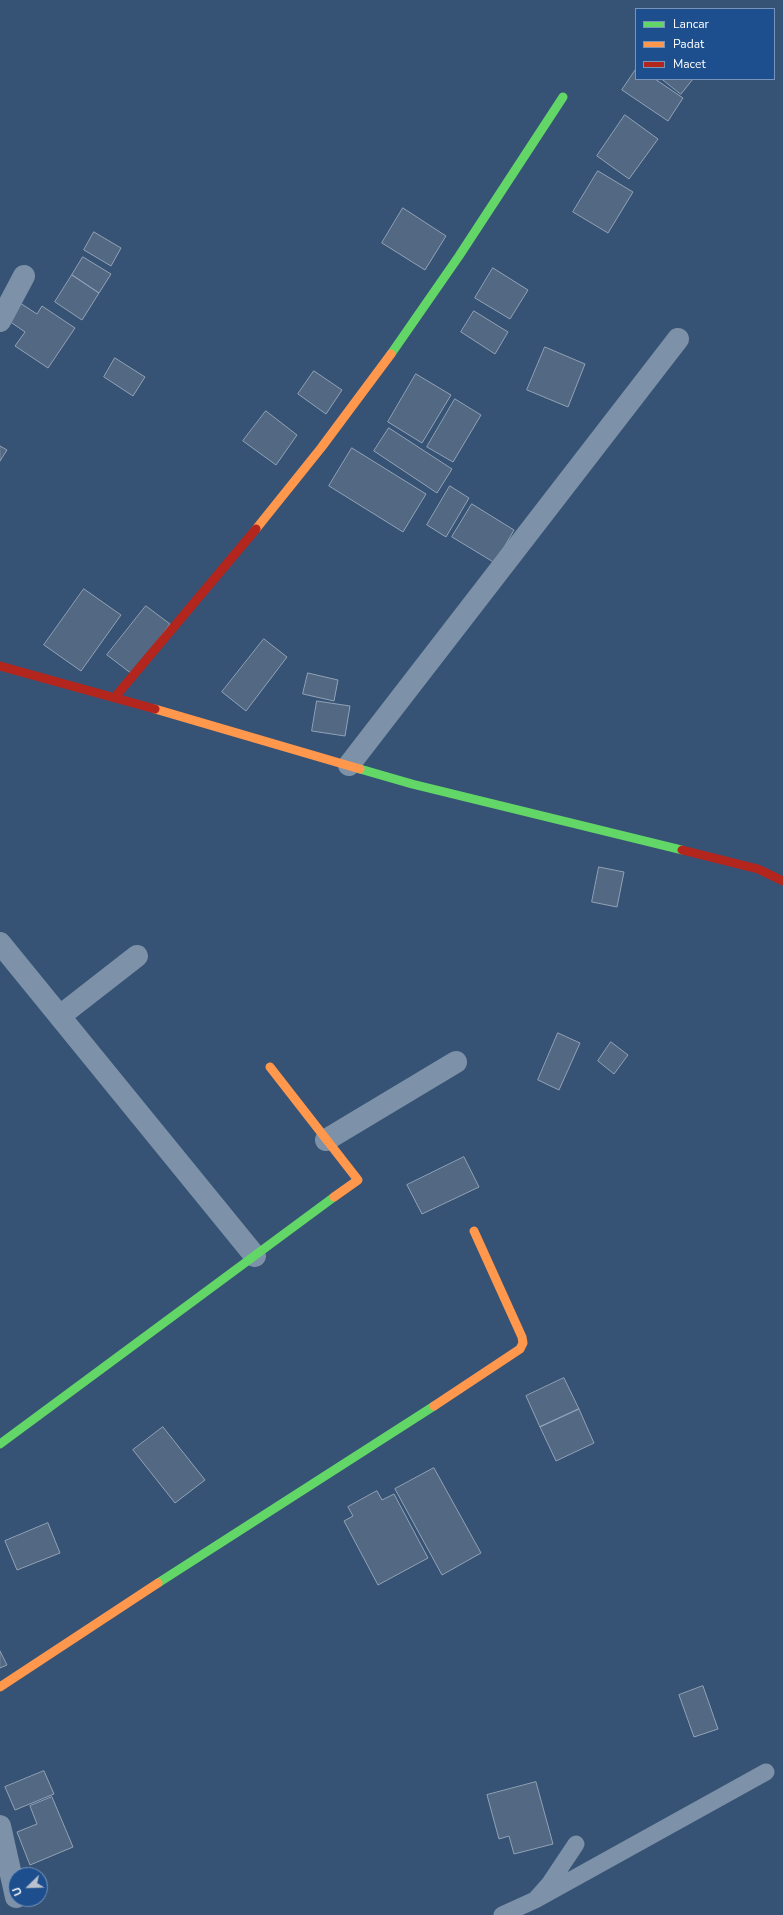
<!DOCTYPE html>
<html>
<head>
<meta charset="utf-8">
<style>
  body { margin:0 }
  #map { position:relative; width:783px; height:1915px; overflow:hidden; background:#365274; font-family:"Nunito Sans",sans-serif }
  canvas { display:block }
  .legend { position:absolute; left:635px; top:8px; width:140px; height:72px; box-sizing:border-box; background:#1d4e8d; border:1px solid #7795bb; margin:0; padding:5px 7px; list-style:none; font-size:12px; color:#fff }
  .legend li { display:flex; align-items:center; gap:8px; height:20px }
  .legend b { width:20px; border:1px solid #7795bb }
  .north { position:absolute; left:8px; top:1867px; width:40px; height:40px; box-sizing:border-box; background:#1d4e8d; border:1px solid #7795bb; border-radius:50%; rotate:247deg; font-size:11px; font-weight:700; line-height:16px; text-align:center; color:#fff }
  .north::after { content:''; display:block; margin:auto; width:14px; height:18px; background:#b9c2ce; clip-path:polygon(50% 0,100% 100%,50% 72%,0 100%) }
</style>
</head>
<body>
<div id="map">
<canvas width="783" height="1915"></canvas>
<ul class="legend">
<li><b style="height:5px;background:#63d668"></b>Lancar</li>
<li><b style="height:5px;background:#ff974d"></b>Padat</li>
<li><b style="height:5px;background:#b3261e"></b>Macet</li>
</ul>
<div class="north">U</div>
</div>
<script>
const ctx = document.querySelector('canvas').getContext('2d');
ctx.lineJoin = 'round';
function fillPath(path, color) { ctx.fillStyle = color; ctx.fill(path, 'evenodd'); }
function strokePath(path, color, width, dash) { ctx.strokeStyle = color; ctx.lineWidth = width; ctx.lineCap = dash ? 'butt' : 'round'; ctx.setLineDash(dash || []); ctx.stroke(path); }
const building = new Path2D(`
  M636,69v10h19l28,19 -15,23 -46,-31z
  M662,79h31l-12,15z
  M625,115l33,24 -29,40 -32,-23z
  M598,171l35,21 -25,41 -35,-21z
  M403,208l43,28 -21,34 -43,-27z
  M94,232l27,16 -10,18 -27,-16z
  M83,257l28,17 -12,19 -27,-18z
  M493,268l35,22 -18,29 -35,-21z
  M72,275l27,18 -17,27 -27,-18z
  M20,303l17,11 5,-8 33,22 -27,40 -33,-22 10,-14 -16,-11z
  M474,311l34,21 -13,22 -34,-22z
  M545,347l40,17 -17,43 -41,-17z
  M115,358l30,19 -12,19 -29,-19z
  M314,371l28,19 -16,24 -28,-20z
  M416,374l35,21 -29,48 -34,-21z
  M455,399l26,16 -28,47 -26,-15z
  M266,411l31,24 -21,30 -33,-24z
  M389,428l63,41 -15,24 -63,-42z
  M0,446l7,4 -7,11z
  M352,448l74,46 -23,38 -74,-46z
  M450,486l19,12 -23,39 -19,-12z
  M472,504l42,26 -19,33 -43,-26z
  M84,589l37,26 -40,56 -37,-26z
  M146,606l24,18 -38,50 -25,-19z
  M264,639l23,18 -41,54 -24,-19z
  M308,673l30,7 -4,21 -31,-7z
  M317,701l33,5 -5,30 -33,-5z
  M599,867l25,5 -7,35 -25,-5z
  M558,1033l22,10 -21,47 -21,-10z
  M611,1042l17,13 -14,19 -16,-13z
  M464,1157l15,30 -57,27 -15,-29z
  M564,1378l15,31 -39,18 -14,-31z
  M579,1409l15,34 -38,18 -16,-34z
  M163,1427l42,53 -30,23 -42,-53z
  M434,1468l47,85 -39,22 -47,-86z
  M377,1491l5,9 12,-6 34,64 -50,27 -34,-64 9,-5 -5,-9z
  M48,1523l12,30 -43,17 -12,-29z
  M0,1651l7,14 -7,3z
  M703,1686l15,43 -24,8 -15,-42z
  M44,1771l10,23 -39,16 -10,-23z
  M536,1782l17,62 -39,10 -5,-18 -10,3 -12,-44z
  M52,1797l21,50 -43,18 -13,-33 20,-8 -7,-18z`);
fillPath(building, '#536983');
strokePath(building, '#92a2b6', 1);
strokePath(new Path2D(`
  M535,1900l231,-128
  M502,1915l33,-15 15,-17 26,-39`), '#7d92a8', 17);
strokePath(new Path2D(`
  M0,321l24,-45
  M349,765l329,-426
  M0,943l255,313
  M60,1016l77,-60
  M326,1140l130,-78
  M0,1826l16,71`), '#7d92a8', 22);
strokePath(new Path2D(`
  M391,354l68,-98 104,-159
  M360,769l52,15 270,66
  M0,1444l334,-247
  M158,1583l276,-177`), '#63d668', 9);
strokePath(new Path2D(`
  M256,529l65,-81 70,-94
  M155,709l205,60
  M270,1067l88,113 -24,17
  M434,1406l86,-57 3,-6 -1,-6 -48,-106
  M0,1687l158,-104`), '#ff974d', 9);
strokePath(new Path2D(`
  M0,666l155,43
  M115,697l141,-168
  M682,850l76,19 25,12`), '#b3261e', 9);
</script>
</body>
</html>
